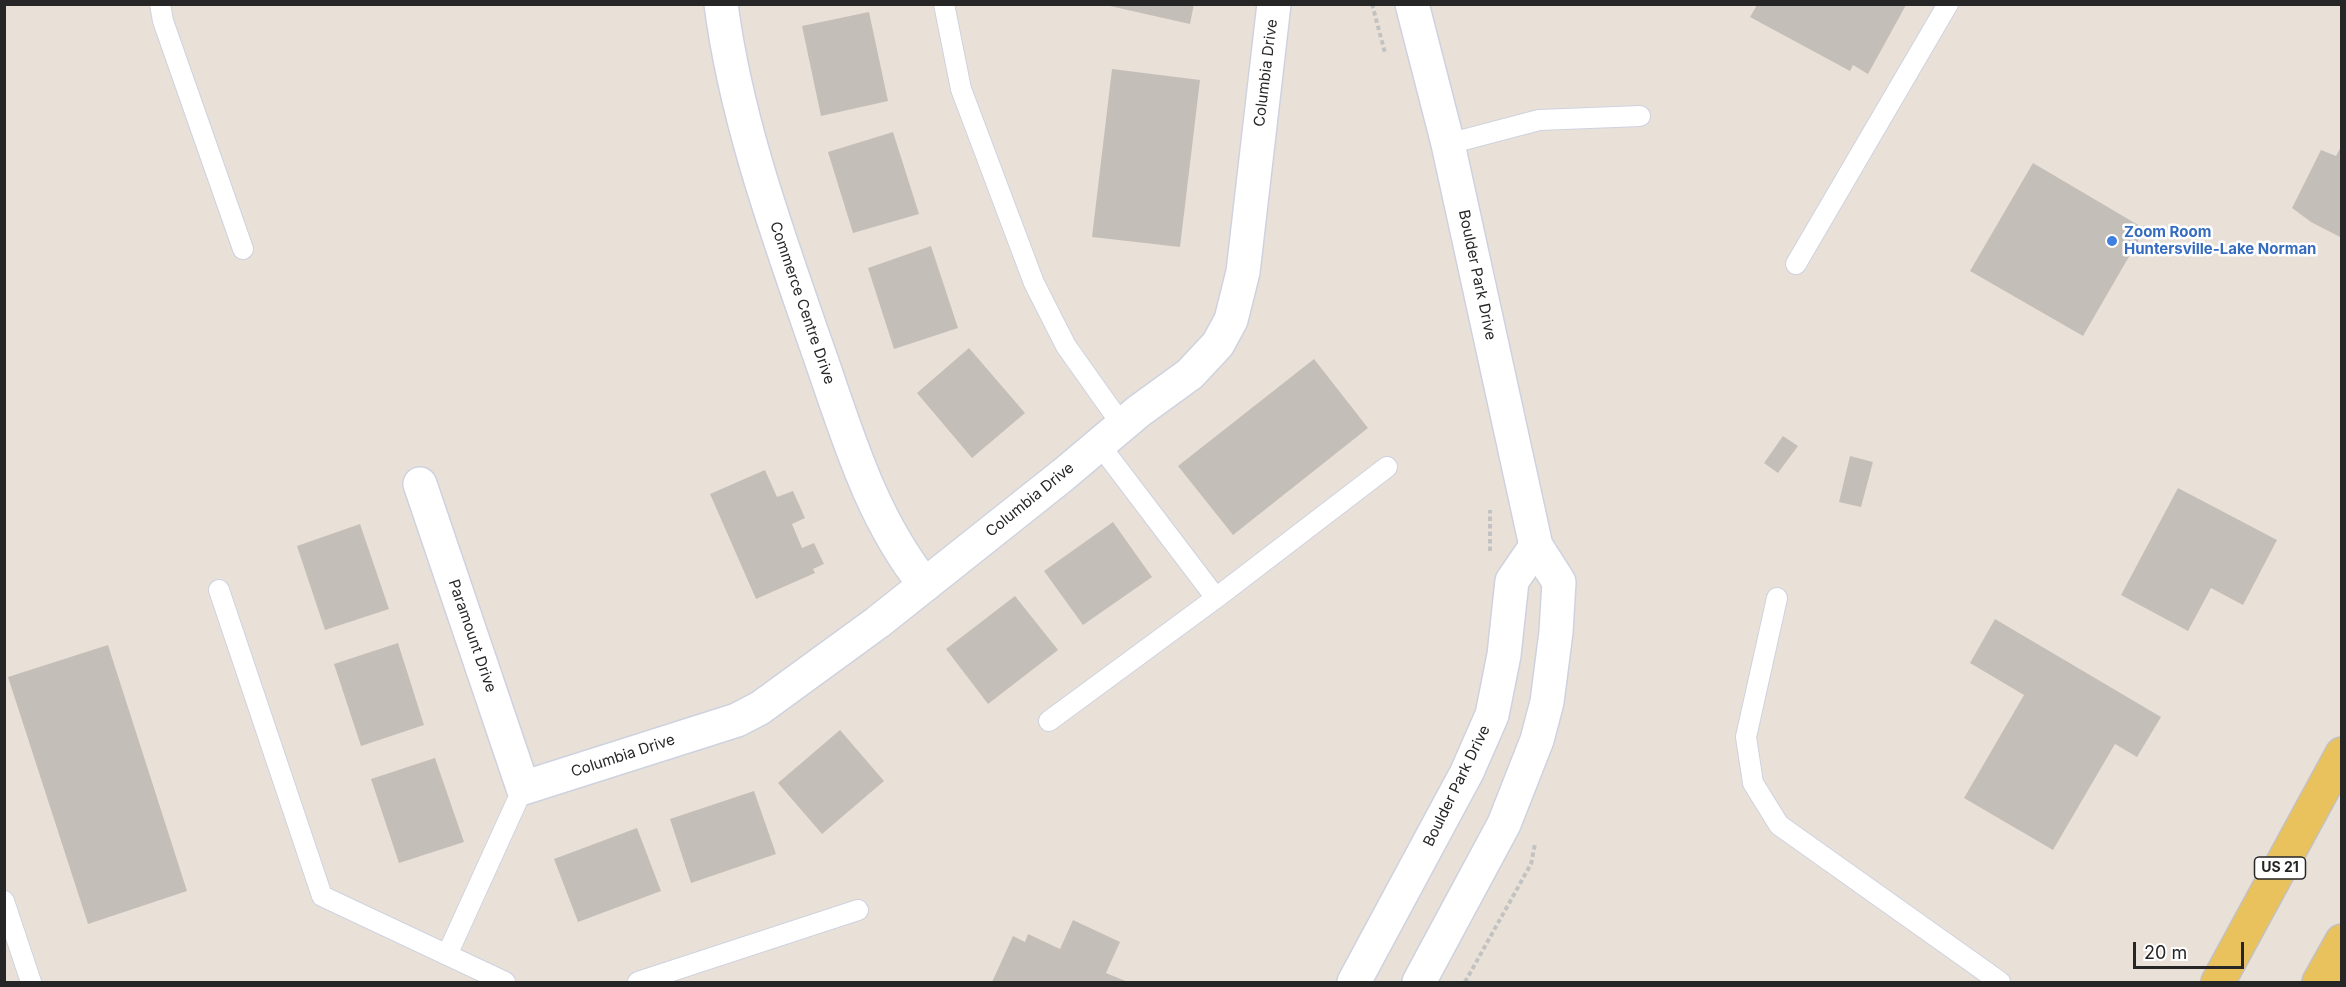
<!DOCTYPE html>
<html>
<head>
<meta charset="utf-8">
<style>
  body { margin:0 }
  #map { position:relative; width:2346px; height:987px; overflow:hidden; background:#e9e1d8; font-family:Inter,sans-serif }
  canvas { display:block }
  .frame { position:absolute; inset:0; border:6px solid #262626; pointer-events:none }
  .scale { position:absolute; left:2133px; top:942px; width:111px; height:27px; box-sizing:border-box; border:3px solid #262626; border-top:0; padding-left:8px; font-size:18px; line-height:21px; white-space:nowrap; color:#262626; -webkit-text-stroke:4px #fff; paint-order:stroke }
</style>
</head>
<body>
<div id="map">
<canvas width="2346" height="987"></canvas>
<div class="frame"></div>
<div class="scale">20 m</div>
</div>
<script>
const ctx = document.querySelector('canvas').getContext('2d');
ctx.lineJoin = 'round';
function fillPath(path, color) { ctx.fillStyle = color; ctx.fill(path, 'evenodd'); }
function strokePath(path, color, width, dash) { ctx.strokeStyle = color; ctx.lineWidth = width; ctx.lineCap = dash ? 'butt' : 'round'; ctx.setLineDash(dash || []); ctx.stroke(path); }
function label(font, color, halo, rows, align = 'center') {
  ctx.font = font + ' Inter,sans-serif'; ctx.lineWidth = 5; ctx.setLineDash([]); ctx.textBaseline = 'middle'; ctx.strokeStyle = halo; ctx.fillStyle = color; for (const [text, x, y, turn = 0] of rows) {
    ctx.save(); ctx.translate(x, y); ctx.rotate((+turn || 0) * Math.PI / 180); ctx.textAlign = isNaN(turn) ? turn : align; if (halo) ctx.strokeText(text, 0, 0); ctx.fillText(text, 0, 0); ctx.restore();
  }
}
fillPath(new Path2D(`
  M1101,4h93l-4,20z
  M1757,5h149l-38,69 -15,-9 -3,6 -100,-54z
  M869,12l19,89 -67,15 -19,-90z
  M1112,69l88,11 -20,167 -88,-10z
  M893,132l26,82 -66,19 -25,-81z
  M2342,145v93l-31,-16 -19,-14 29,-58 15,6z
  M2033,163l112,66 -62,107 -113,-65z
  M931,246l27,82 -64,21 -26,-81z
  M969,348l56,65 -53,45 -55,-65z
  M1314,359l54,69 -135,107 -55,-69z
  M1783,436l15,10 -20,27 -14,-10z
  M1850,456l23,6 -12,45 -22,-5z
  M765,470l12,27 16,-6 12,27 -13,6 10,24 12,-5 10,21 -11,5 2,4 -59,26 -46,-105z
  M2178,488l99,52 -34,65 -32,-17 -23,43 -67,-36z
  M1113,522l39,55 -69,48 -39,-54z
  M360,524l29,85 -64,21 -28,-84z
  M1015,596l43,54 -70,54 -42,-55z
  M1995,619l166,98 -24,40 -22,-13 -62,106 -89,-52 60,-103 -54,-32z
  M398,643l26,82 -63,21 -27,-82z
  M108,645l79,246 -99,33 -80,-247z
  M840,730l44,51 -62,53 -44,-51z
  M435,758l29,84 -65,21 -28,-84z
  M754,791l22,63 -85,29 -21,-64z
  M637,828l24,63 -83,31 -24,-63z
  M1073,920l47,22 -14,31 22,9h-136l21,-46 12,6 3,-8 32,15z`), '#c4beb8');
const service = new Path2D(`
  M160,4l3,17 80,228
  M944,4l17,85 73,194 32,63 56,79
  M1448,144l91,-24 101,-4
  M1796,264l152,-260
  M1099,444l117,154 171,-131
  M219,590l103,306 183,86
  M1777,598l-31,139 7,46 26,42 221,157
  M1049,721l167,-123
  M4,901l27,81
  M447,955l76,-167
  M638,982l220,-72`);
const minor = new Path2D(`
  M721,4c15,116 56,228 94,338 30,84 53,172 110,243
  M1412,4l36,140 88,402 23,36 -3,50 -9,70 -10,38 -33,84 -85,158
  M420,484l103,304 214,-68 23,-12 118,-86 185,-147 76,-64 51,-37 28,-30 13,-24 12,-48 31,-268
  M1354,982l113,-210 25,-57 12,-60 8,-74 24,-35`);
const primary = new Path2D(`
  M2218,982l124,-228
  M2319,982l23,-41`);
strokePath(service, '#ced2df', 22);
strokePath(minor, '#ced2df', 36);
strokePath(primary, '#c2c2c2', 36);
strokePath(new Path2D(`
  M1372,4l13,49
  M1490,551v-41
  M1465,982l66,-118 4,-20`), '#c2c2c2', 4, [4.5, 3]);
strokePath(service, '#fff', 20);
strokePath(minor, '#fff', 33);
strokePath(primary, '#e9c15d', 33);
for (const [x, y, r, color] of [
  [2112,241,6,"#3f7fe0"]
]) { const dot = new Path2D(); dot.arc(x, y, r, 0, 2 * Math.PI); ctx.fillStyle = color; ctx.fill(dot); strokePath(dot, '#fff', 2); }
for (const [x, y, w] of [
  [2280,868,51]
]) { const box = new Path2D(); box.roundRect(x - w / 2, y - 11, w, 22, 4.5); ctx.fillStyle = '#fff'; ctx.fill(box); strokePath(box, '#262626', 1.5); }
label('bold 14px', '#262626', null, [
  ["US 21",2280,868]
]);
label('15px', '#262626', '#fff', [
  ["Columbia Drive",1266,73,-83],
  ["Boulder Park Drive",1477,275,78],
  ["Commerce Centre Drive",802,303,71],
  ["Columbia Drive",1030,500,-39],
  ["Paramount Drive",472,636,71],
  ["Columbia Drive",623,756,-18],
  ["Boulder Park Drive",1457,786,-64]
]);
label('bold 15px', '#366cbe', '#fff', [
  ["Zoom Room",2124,232],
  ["Huntersville-Lake Norman",2124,249]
], 'left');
</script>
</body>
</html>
